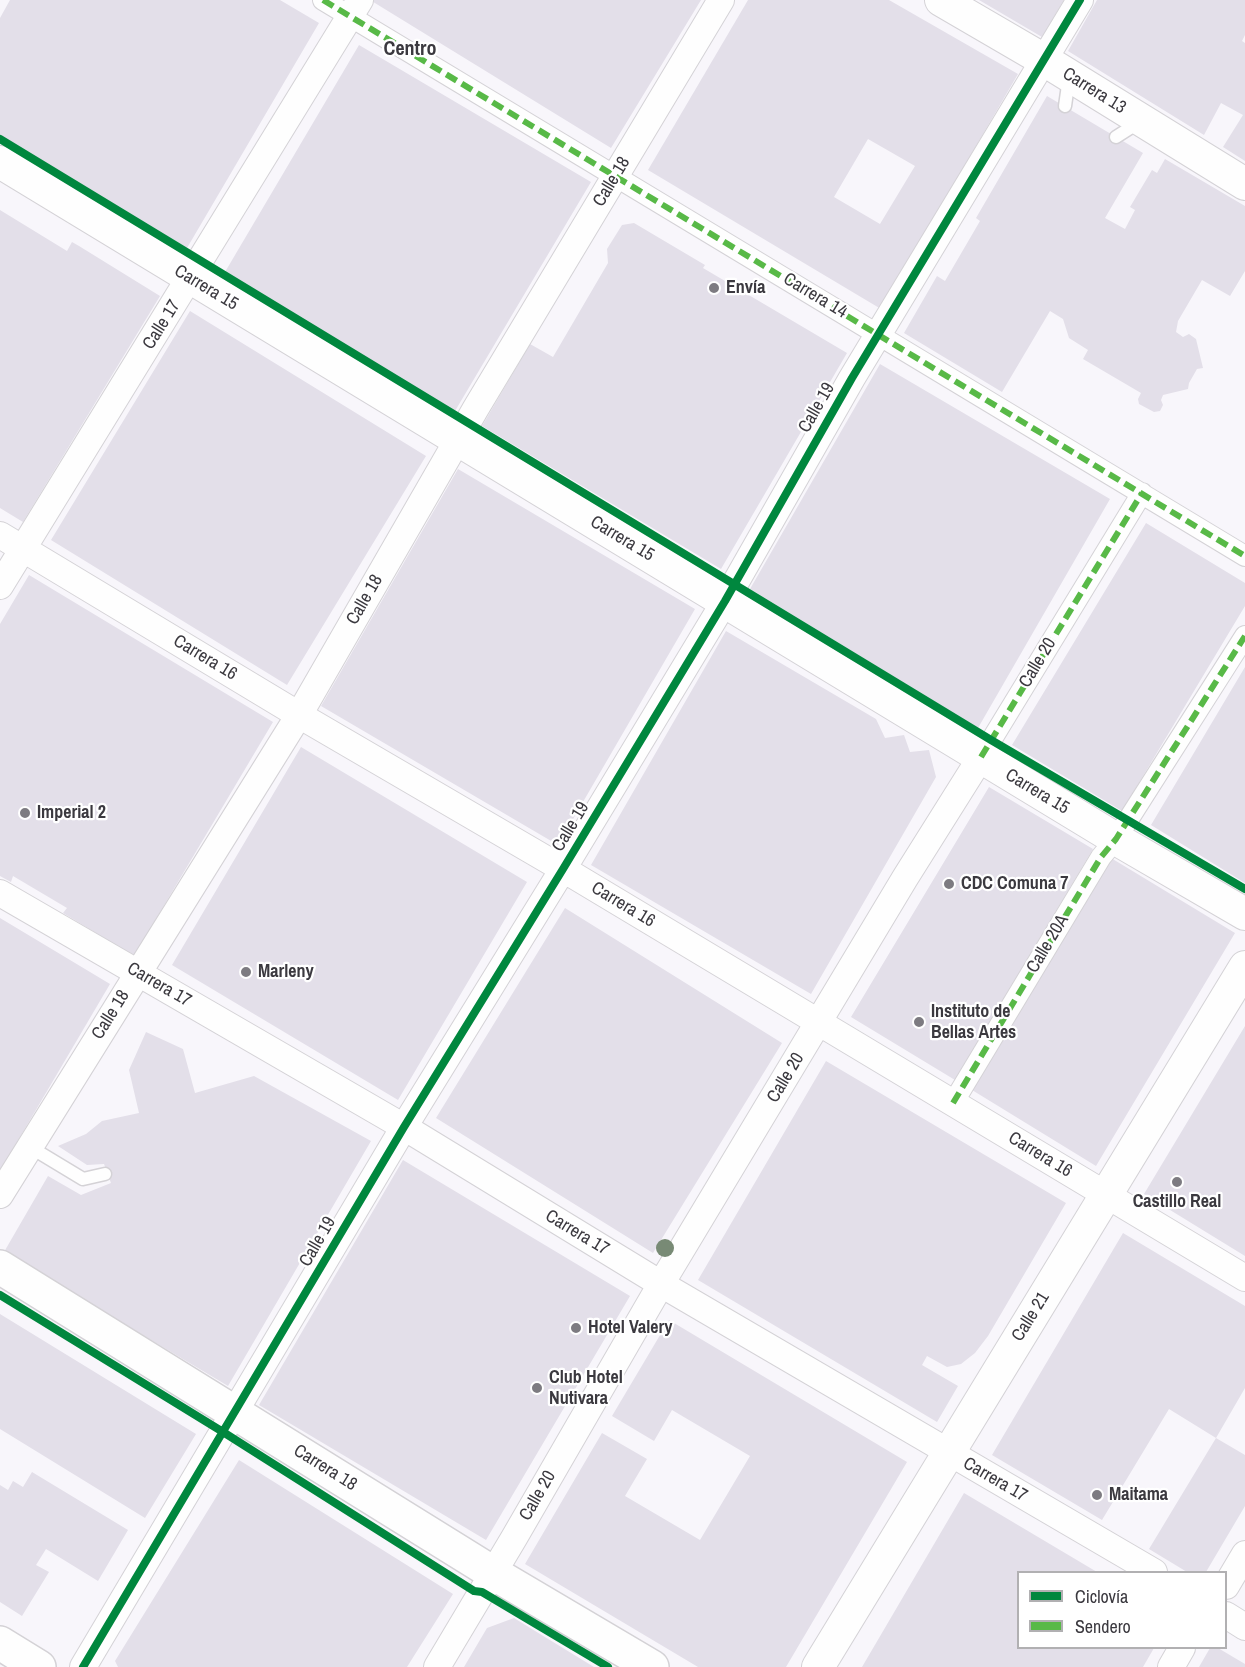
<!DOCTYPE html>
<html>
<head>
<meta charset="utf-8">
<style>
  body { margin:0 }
  #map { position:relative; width:1245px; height:1667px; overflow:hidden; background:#f8f6fb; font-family:"Archivo Narrow",sans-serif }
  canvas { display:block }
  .legend { position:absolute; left:1017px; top:1571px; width:210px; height:78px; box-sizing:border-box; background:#fff; border:2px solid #b1b0b2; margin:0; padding:8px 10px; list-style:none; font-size:18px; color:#3b393f }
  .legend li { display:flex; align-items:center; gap:12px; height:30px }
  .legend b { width:30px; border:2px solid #b1b0b2 }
</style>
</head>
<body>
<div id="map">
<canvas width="1245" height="1667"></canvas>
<ul class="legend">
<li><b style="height:8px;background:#00873e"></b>Ciclovía</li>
<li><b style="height:8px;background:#58b947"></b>Sendero</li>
</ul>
</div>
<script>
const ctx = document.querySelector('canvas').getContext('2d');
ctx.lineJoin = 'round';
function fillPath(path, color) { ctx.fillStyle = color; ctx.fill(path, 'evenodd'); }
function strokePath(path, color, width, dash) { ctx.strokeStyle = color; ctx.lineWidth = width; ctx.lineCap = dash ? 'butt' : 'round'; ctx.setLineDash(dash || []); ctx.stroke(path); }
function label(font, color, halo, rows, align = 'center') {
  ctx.font = font + ' "Archivo Narrow",sans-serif'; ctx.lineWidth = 4.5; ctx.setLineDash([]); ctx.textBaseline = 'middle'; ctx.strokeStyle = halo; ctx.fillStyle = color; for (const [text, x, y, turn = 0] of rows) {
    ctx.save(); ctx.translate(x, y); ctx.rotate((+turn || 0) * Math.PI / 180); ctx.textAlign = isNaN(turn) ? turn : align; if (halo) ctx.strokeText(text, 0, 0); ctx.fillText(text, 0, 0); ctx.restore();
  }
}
fillPath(new Path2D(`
  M10,0h270l39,23 -132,225 -187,-113v-117z
  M370,0h331l-90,148z
  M748,0h141l129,74 -137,235 -233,-139zM868,139l47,27 -35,58 -46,-27z
  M979,0h85l-22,37z
  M1097,0h148v35l-3,6 3,2v118l-22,-14 20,-32 -22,-12 -17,32 -136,-84z
  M359,45l232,137 -136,229 -154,-92 -76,-47z
  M1047,96l96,57 -38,65 20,11 10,-19 -5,-3 22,-37 5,3 8,-14 80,47v65l-15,25 -28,-16 -24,41 -2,11 7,5 6,-3 7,5 7,29 -6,1 -8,14 -1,6 -25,6 -2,5 2,5 -3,6 -6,1 -15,-8 -1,-5 3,-6 -58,-34 5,-9 -19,-12 -6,-19 -13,-8 -48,81 -98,-59 33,-57 8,5 35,-60 -4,-3z
  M0,210l67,41 5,-9 7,4 81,50 -137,226 -23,-14z
  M634,223l71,42 -2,3 144,85 -126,216 -239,-143 48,-82 23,13 55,-94 -1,-14 15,-24z
  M190,311l236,145 -139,229 -236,-145z
  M880,364l230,135 -132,229 -228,-139z
  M458,469l237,140 -137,236 -237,-139z
  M1146,523l99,60v23l-123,205 -110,-66z
  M29,575l244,147 -139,234 -71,-43 4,-5 -54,-32 -2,6 -11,-6v-252z
  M726,631l150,88 9,19 19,-3 6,17 19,-2 7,27 -125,217 -220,-129z
  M1245,667v216l-94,-58z
  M301,747l226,135 -129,218 -226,-135z
  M989,787l104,62 -138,231 -104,-63z
  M1111,858l124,75 -139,233 -124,-76z
  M565,908l217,135 -129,210 -217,-135z
  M0,918l110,66 -110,187z
  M1245,1026v230l-101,-62z
  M146,1032l37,17 12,44 59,-17 117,65 -143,245 -224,-134 44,-76 33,19 30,-12 -7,-19 -17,1 -29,-19 28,-12 16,-13 37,-8 -10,-43z
  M826,1061l240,142 -78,133 -13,17 -14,11 -14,3 -20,-11 -5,9 36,21 -21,36 -239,-142z
  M403,1160l227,136 -144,244 -227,-135z
  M1123,1233l122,73v82l-29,50 29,17v51l-39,66h-19l-38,-23 67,-111 -47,-29 -67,111 -110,-65z
  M0,1314l196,120 -51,84 -145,-89z
  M669,1320l238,142 -121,205h-88l-173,-103 77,-131 45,26 -22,37 75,44 50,-84 -78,-46 -18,31 -42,-25z
  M239,1460l214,134 -46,73h-289l-3,-6z
  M32,1472l96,58 -30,51 -52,-32 -10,16 13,7 -27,44 -22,-14v-117l8,5 5,-9 10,6z
  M964,1493l133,79h-79v76h136l-11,19h-281z
  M514,1618l26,16 54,33h-130l23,-39z
  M1210,1648h8l27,16v3h-46z`), '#e3dfe9');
const service = new Path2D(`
  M1065,106l4,-28
  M1116,137l25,-16
  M30,1147l53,32 22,-5`);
const pedestrian = new Path2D(`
  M323,0l922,556
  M981,757l161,-264
  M953,1103l148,-246 15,-18 129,-203`);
const minor = new Path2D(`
  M0,535l299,180 264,154 682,409
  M0,586l360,-586
  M0,893l404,234 257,157 493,288
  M0,1195l299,-480 177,-307 245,-408
  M1226,1586l19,-32
  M1226,1615l19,12
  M83,1667l321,-540 159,-258 162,-268 127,-223 228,-378
  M437,1667l77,-129 147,-254 244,-406 76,-121
  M1171,1667l11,-19`);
const tertiary = new Path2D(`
  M941,0l103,60 201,124
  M0,162l1116,677 129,75
  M818,1667l427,-700`);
const primary = new Path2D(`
  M0,1267l493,306 159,94
  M0,1643l39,24`);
strokePath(service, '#d4d2d6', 15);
strokePath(pedestrian, '#d4d2d6', 22);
strokePath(minor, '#d4d2d6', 28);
strokePath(tertiary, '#d4d2d6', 34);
strokePath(primary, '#d4d2d6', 36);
strokePath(service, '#fefefe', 12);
strokePath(pedestrian, '#fefefe', 20);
strokePath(minor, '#fefefe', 26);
strokePath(tertiary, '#fefefe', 32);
strokePath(primary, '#fefefe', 33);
strokePath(new Path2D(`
  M323,0l922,556
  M981,757l161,-264
  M953,1103l148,-246 15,-18 129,-203`), '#58b947', 6, [12, 6]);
strokePath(new Path2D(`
  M0,139l991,601 254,149
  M0,1295l223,137 251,159 8,1 126,75
  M83,1667l321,-540 159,-258 162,-268 127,-223 228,-378`), '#00873e', 8);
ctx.fillStyle = '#788a75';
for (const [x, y] of [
  [665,1248]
]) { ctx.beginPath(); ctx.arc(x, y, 9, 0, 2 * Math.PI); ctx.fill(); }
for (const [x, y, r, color] of [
  [714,288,6,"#7d7b81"],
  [25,813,6,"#7d7b81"],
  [949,884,6,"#7d7b81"],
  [246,972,6,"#7d7b81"],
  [919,1022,6,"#7d7b81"],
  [1177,1182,6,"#7d7b81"],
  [576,1328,6,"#7d7b81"],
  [537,1388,6,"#7d7b81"],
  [1097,1495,6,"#7d7b81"]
]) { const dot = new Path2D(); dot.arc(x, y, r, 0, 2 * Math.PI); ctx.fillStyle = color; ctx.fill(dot); strokePath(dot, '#fff', 2); }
label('18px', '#3b393f', '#fff', [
  ["Carrera 13",1094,91,32],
  ["Calle 18",612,182,-59],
  ["Carrera 15",206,288,31],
  ["Carrera 14",815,296,31],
  ["Calle 17",162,325,-58],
  ["Calle 19",817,408,-60],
  ["Carrera 15",622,539,31],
  ["Calle 18",365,600,-60],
  ["Carrera 16",205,658,31],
  ["Calle 20",1038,663,-59],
  ["Carrera 15",1037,792,31],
  ["Calle 19",571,827,-59],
  ["Carrera 16",623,905,31],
  ["Calle 20A",1048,944,-59],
  ["Carrera 17",159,985,30],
  ["Calle 18",111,1015,-58],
  ["Calle 20",786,1078,-59],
  ["Carrera 16",1040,1155,31],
  ["Carrera 17",577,1233,31],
  ["Calle 19",318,1242,-60],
  ["Calle 21",1031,1317,-58],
  ["Carrera 18",325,1468,32],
  ["Carrera 17",995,1480,30],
  ["Calle 20",538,1496,-60]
]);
label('bold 18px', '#3b393f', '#fff', [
  ["Envía",726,288],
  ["Imperial 2",37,813],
  ["CDC Comuna 7",961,884],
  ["Marleny",258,972],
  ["Instituto de",931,1012],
  ["Bellas Artes",931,1033],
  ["Castillo Real",1177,1202,"center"],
  ["Hotel Valery",588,1328],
  ["Club Hotel",549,1378],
  ["Nutivara",549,1399],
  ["Maitama",1109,1495]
], 'left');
label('bold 20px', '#3b393f', '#fff', [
  ["Centro",410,50]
]);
</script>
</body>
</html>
